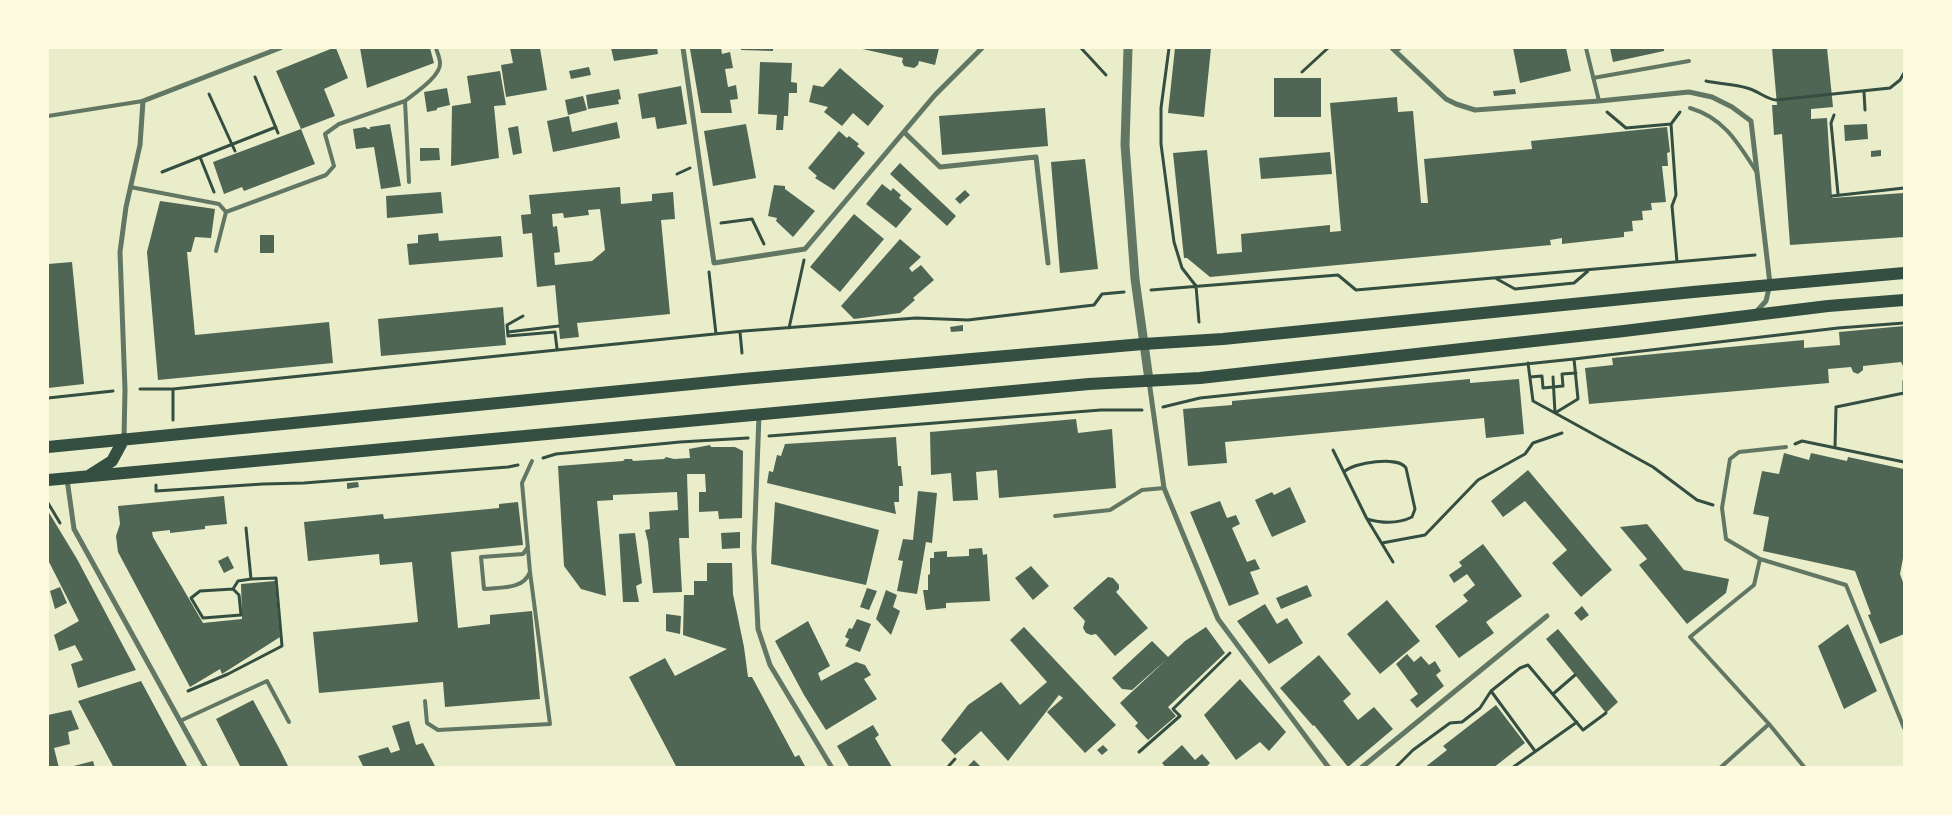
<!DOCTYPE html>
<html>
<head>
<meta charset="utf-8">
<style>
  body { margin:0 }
  #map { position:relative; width:1952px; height:815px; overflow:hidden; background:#e9edc9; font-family:Cabin,sans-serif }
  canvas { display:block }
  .frame { position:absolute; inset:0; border:49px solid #fefae0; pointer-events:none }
</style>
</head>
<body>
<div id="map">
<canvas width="1952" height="815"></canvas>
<div class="frame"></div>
</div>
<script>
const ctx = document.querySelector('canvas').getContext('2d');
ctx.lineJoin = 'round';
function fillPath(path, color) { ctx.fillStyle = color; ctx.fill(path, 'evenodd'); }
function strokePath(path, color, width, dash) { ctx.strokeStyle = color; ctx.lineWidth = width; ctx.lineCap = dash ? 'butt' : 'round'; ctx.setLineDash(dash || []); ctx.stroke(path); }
fillPath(new Path2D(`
  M333,48h3l12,30 -24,11 11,27 -34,13 -25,-58z
  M360,48h70l4,15 -67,25z
  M510,48h30l7,42 -41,7 -5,-32 12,-2z
  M611,48h46l1,6 -44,7z
  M698,48h23l1,6 8,-2 3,16 -8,1 3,18 8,-2 2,14 -8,1 2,13h-31l-11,-64z
  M741,48h32v3l-32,-1z
  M858,48h81l-4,17 -16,-4 -1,4 -4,3 -10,-2 -2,-4 1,-4z
  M1175,48h36l-7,69 -36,-4z
  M1513,48h53l5,23 -51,12z
  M1610,48h54v3l-51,11z
  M1772,48h55l6,59 -22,2v10l16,-1 5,80 72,-5v44l-114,8 -8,-111 -8,1 -2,-30h5z
  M760,62l32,1 -1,19 6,1v10h-8l-1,23h-4l-1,14h-7l1,-15 -19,-1z
  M589,67l2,8 -20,4 -2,-8z
  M840,68l44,38 -16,20 -15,-13 -11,13 -18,-14 4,-5 -19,-5 4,-17 10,2z
  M500,71l6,34 -12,1 5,52 -48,8 1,-60 19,-3 -4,-27z
  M1274,78h47v39h-47z
  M681,86l6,38 -30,5 -2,-12 -13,2 -4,-25z
  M447,88l3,17 -13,3v2l-10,2 -3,-20z
  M619,89l2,10 -3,1 1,4 -31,5 -2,-14z
  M1515,89l1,5 -22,2 -1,-5z
  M583,96l4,14 -19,5 -3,-15z
  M1397,97l1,15 15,-1 8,92h7l-4,-44 108,-10 -1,-8 136,-14 3,25 -3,1 1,13h-6l4,36 -15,1 1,7 -10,1 1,9 -11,1 1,10 -9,1v5l-62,7v-6l-12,2 1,5 -341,32 -23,-19h-3l-11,-105 34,-3 10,104 25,-2 -1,-18 89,-9v7l11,-1 -11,-128z
  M1045,108l3,38 -106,9 -3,-39z
  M569,116l3,16 45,-10 3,16 -67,14 -6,-31z
  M390,124l11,62 -20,3 -7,-42 -18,2 -3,-20 12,-2 3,2h2v-2z
  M746,124l10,54 -43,8 -9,-55z
  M1867,124l1,15 -23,2 -1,-16z
  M518,126l4,27 -9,2 -5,-27z
  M301,129l14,35 -71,27 -2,-4 -18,7 -11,-32z
  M839,131l8,7 2,-2 10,8 -2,2 8,7 -31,37 -19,-12 2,-2 -9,-8z
  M420,148h19l1,12 -20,1z
  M1881,150v6l-10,1v-6z
  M1330,152l2,22 -71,5 -2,-21z
  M1085,159l13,110 -38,4 -9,-111z
  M900,163l56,53 -9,10 -57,-52z
  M882,184l9,7 2,-3 8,7 -2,3 13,11 -16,19 -30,-24z
  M774,185l11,1v3l30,22 -22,26 -17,-16 1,-3 -9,-2z
  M620,187l1,17 31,-3v-7l21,-2 2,27 -14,1 9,94 -93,9 2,14 -19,2 -5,-54 -18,2 -5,-54 -9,1 -2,-19 10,-1 -2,-19zM600,209l5,41 -13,11 -37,4 -1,-12 6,-1 -3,-26 -4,1 -1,-13 11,-1 1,5 25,-3 -1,-5z
  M965,190l5,5 -10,9 -5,-5z
  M441,192l2,21 -56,5 -1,-22z
  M160,201l55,8 -4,29 -16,-1 -4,15h-4l8,83 134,-13 4,41 -175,17 -11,-128z
  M854,214l30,25 -44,53 -30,-25z
  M438,233l1,8 62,-5 2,21 -94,8 -2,-21 11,-1v-8z
  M260,235h14v18h-14z
  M900,239l21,18 -12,11 3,4 9,-7 13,15 -21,18 2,2 -15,13 -46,6 -13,-13z
  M72,262l12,122 -36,4v-124z
  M503,307l3,38 -125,11 -3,-37z
  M963,325v6l-12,1 -1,-5z
  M1904,326v42l-3,-6 -38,4v4l-5,4 -5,-2 -2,-5 -23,2 1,14 -240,21 -4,-36 28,-3 -1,-7 192,-18v8l36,-3 -1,-13z
  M1470,379v4l49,-4 5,55 -38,4 -2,-20 -259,24 2,21 -39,3 -5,-57 49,-4v-4z
  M1076,419l2,14 34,-4 4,59 -117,10 -2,-28 -21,2 2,28 -25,1 -2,-28 -20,2 -1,-43z
  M896,437l2,29h3l2,20h-4v16h-5l2,12 -129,-31 2,-12 4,1 4,-17 4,1 4,-12z
  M710,445l1,2h24l8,4 -1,67 -23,1 -1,-8 -19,1v-20h7l-1,-18h-18l2,64h-10l3,54 -29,1 -5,-51 -3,-12 5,-1 -1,-17 29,-2 -1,-18 -64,3v5l-16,1 9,95 -25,-7 -17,-23 -6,-100 65,-5 2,-2h7l1,2 31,-2 2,-2 8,2 16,-1 -1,-9z
  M1784,453l25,7 2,-7 36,8 1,-4 56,12v84l-4,21 4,11v49l-24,10 -12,-29 3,-1 -16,-43 -92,-20 6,-34 -16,-3 9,-43 17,3z
  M1528,470l84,100 -31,27 -29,-34 15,-13 -42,-49 -22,16 -12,-16z
  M358,482l1,5 -12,2v-6z
  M1290,487l16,35 -34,15 -17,-37 17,-8 2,3z
  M918,491l19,2 -5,50 -6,-1 -9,52 -20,-3 6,-30 -5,-1 5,-21 10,1z
  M224,496l3,28 -22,2v3l-35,4v-3l-18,2 1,5 50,86 39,-4 -1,-35 34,-3 5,56 -58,37 -2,-5 -30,18 -72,-135 -2,-16 4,-12 -2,-18z
  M1220,501l7,17 9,-3 4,9 -8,4 15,34 8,-3 5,10 -10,3 9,22 -30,12 -39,-94z
  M518,502l5,43 -72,7 7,76 32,-4v-9l42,-4 8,88 -95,8 -2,-25 -124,11 -6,-61 105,-10 -6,-60 -32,3 -1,-11 -71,7 -4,-39 79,-8 1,5 115,-11v-4z
  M775,502l104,28 -13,55 -95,-21z
  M48,511l29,48 59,111 -58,18 -7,-24 12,-4 -8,-15 -16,6 -5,-16 25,-14 -31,-61z
  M1647,524l37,46 45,9 -3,14 -39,31 -48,-59 8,-6 -27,-32z
  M740,532v16l-18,1 -1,-16z
  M635,533l7,50 -6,3 3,16h-16l-4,-68z
  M1483,544l39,52 -36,26 8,11 -35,25 -24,-32 33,-25 -5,-6 12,-10 -8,-11 -13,9 -5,-8 13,-9 -3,-4z
  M982,548l1,7 4,-1 3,47 -44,2v5l-20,2 -3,-20h5v-15l2,-1v-16h4v-6l13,-1v6l22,-1v-7z
  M228,556l6,12 -10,5 -6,-12z
  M707,563h25l1,31 11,53 4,30h4l43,80 4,-2 7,13h-129l-48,-91 36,-19 10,18 52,-27 -44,-14 1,-40h10v-14h13z
  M1031,566l18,20 -16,14 -18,-22z
  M1108,577l5,1 6,7v4l-3,3 32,36 -33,28 -19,-22 -5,1 -5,-2 -3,-5 2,-7 -12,-13z
  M1307,585l5,11 -31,13 -5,-11z
  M60,587l7,16 -12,6 -5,-18z
  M867,588l10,3 -8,19 -9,-3z
  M886,590l11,5 -4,12 7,4 -9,24 -15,-16z
  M1387,600l33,41 -40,33 -33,-40z
  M1265,604l12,20 10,-6 16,25 -34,21 -32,-43z
  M1582,606l7,9 -8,6 -7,-8z
  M666,614l15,2 -1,18 -14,-3z
  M857,619l14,5 -11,28 -15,-6 4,-7 -4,-2 4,-9 3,1z
  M808,621l22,45 -12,7 3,8 35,-19 9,3 6,10 -7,4 13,20 -51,31 -22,-35 -29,-54z
  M1848,624l29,67 -33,18 -26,-63z
  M1024,627l92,98 -31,28 -38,-41 16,-14 -4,-3 -51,66 -27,-30 -26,24 -14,-15 27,-35 33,-23 19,23 27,-23 -37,-42z
  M1206,627l19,26 -57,54 8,9 -28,24 -13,-14 3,-3 -18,-20 47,-44 -35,31 -10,-1 -10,-11 40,-37 16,16 17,-16z
  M1558,629l60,73 -12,11 -60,-74z
  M1407,654l7,8 7,-6 8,9 6,-4 6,10 -5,4 8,11 -27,22 -7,-8 8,-6 -22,-30z
  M1319,655l32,39 -8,7 15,19 16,-13 19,22 -45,38 -34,-42 -1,1 -33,-38z
  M1240,679l46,53 -17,19 -9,-9 -24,18 -32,-45z
  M141,681l29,54 18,33h-74l-36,-67z
  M253,700l26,48 10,20h-48l-25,-49z
  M1496,705l29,38 -32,25h-69l23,-18 -4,-4z
  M71,710l8,19 -11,3 2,12 -16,4 5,20h-11v-53z
  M409,721l7,24 7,-2 13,25h-72l-6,-12 30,-9 3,6 9,-3 -8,-24z
  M873,725l6,10 -4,3 17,29 -42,1 -13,-22z
  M1103,745l5,5 -6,5 -5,-5z
  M1182,745l13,15 7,-6 8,9 -5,5h-39l-4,-5z
  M974,760l8,8h-16z
  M93,761l2,7h-24l-1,-1z`), '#4f6655');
strokePath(new Path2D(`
  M1081,48l25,27
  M1169,48l-8,60v36l13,98 8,26 14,18 3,36
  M1302,72l26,-24
  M255,77l23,56
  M1706,81c14,3 28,3 41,7 10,2 20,12 29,12l114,-12 10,-8 4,-7
  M1864,92l1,18
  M209,94l26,57
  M1607,112l19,16 45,-4 5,71 -4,11 5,56
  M1834,115l-3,8 7,71
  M1671,124l9,-12
  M200,157l14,35
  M162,172l114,-45
  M677,174l13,-6
  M1832,196l72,-8
  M721,223l31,-4 12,25
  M709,272l7,62
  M1497,279l18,10 59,-6 14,-12
  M1151,290l187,-15 18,15 399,-35
  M523,316l-16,9 1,11 47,-4 2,17
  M789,328l15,-68
  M508,332l51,-6
  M740,332l2,21
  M1528,363l5,38 22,12 23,-14 -4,-40
  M1530,377l12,-1 1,12 20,-2 -1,-12 14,-1
  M1553,377l2,36 98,54 44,33 16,5
  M140,389h33l571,-58 172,-13 52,2 126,-15 8,-11 22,-2
  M48,398l65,-7
  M1163,407l37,-9 374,-39 264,-31 66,-5
  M173,420v-31
  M769,436l332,-26h41
  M1795,444l7,-3 102,21
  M1835,447l1,-40 68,-14v-12
  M1333,450l34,69 26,43
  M543,458l13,-4 124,-12 68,-4
  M1344,472c9,-10 55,-16 62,-4l9,41 -3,8c-14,7 -31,6 -45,2
  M156,485v6l107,-7 41,-1 204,-16 10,-2
  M48,503l12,20
  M1382,543l43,-8 53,-55 47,-26 8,-11 29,-10
  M233,589l6,6 2,20 -38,3 -12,-20 9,-7 33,-2 5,-8 13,-2 -5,-51
  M188,691l40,-17 54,-28 -6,-68 -25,1
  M1491,691l44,60
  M1553,694l22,-19
  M1139,752l41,-36 -7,-7 57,-56
  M947,768l8,-9
  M1395,768l18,-18 37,-27 12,-1 18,-14 11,-17 29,-23 8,-3 55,65 23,-17
  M1512,768l65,-46`), '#344e41', 3);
strokePath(new Path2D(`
  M1586,48l13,53
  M1396,51l4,-3
  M1593,78l96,-17
  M405,101c10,-8 36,-25 35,-38 0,-5 -3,-11 -4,-15
  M1690,108c34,10 48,35 66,63
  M48,116l95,-15
  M130,187l89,17 7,8 -10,39
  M226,212l100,-37 8,-9 -9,-32 14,-10 66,-23 4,81
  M1786,447l-47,5 -9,7 -8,49 4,31 34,20 86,26 58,143
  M1055,516l55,-6 32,-20 22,-2
  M528,547l-5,7 -42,3 3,32c17,-2 39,1 46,-17l-8,-89 10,-22
  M1760,559l-6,26 -64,52 79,87
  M425,701l2,22 11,7 112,-6 -20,-152
  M180,721l87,-40 22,41
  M1720,768l49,-44 36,44`), '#617663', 4);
strokePath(new Path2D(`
  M683,48l31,215 91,-14 130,-154 47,-47
  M1392,48l54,51 10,5 19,6 124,-9 90,-9 23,5 20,10 19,14 19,163 -4,17 -10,11
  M904,132l36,35 96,-10 12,106
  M1149,381l15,107 54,131 111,149
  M759,415l-5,134 4,80 12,36 62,103
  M124,439l1,-49 -5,-138 6,-45 14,-62 3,-44 137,-53
  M67,479l7,50 132,239
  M1361,768l186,-152`), '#617663', 5);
strokePath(new Path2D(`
  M1128,48l-3,97 10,134 14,101`), '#617663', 9);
strokePath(new Path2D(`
  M48,447l695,-68 400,-35 80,-5 470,-47 211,-19
  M90,475l22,-14 12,-22
  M48,480l1041,-96 111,-6 424,-47 204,-25 76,-6`), '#344e41', 12);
</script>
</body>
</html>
